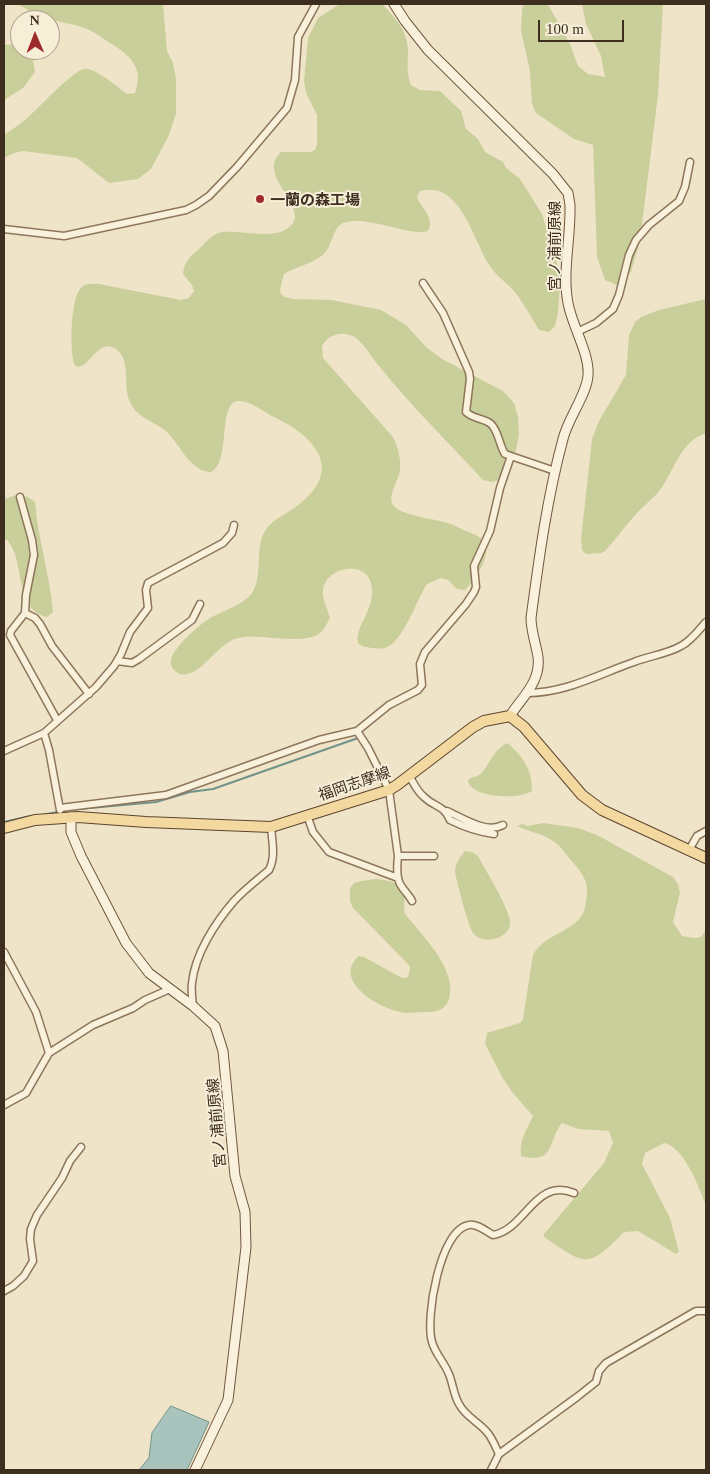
<!DOCTYPE html>
<html>
<head>
<meta charset="utf-8">
<style>
  body { margin:0 }
  #map { position:relative; width:710px; height:1474px; overflow:hidden; background:#f0e4c8; font-family:Georgia,serif }
  canvas { display:block }
  .frame { position:absolute; inset:0; border:5px solid #3d2e20; pointer-events:none }
  .north { position:absolute; left:10px; top:10px; width:50px; height:50px; box-sizing:border-box; background:#f7eed8; border:1px solid #ada18e; border-radius:50%; rotate:359deg; font-size:14px; font-weight:700; line-height:20px; text-align:center; color:#3d2e20 }
  .north::after { content:''; display:block; margin:auto; width:18px; height:22px; background:#9e2a2b; clip-path:polygon(50% 0,100% 100%,50% 72%,0 100%) }
  .scale { position:absolute; left:538px; top:20px; width:86px; height:22px; box-sizing:border-box; border:2px solid #3d2e20; border-top:0; padding-left:6px; font-size:15px; line-height:18px; white-space:nowrap; color:#3d2e20; -webkit-text-stroke:4px #f7eed8; paint-order:stroke }
</style>
</head>
<body>
<div id="map">
<canvas width="710" height="1474"></canvas>
<div class="frame"></div>
<div class="north">N</div>
<div class="scale">100 m</div>
</div>
<script>
const ctx = document.querySelector('canvas').getContext('2d');
ctx.lineJoin = 'round';
function fillPath(path, color) { ctx.fillStyle = color; ctx.fill(path, 'evenodd'); }
function strokePath(path, color, width, dash) { ctx.strokeStyle = color; ctx.lineWidth = width; ctx.lineCap = dash ? 'butt' : 'round'; ctx.setLineDash(dash || []); ctx.stroke(path); }
function label(font, color, halo, rows, align = 'center') {
  ctx.font = font + ' Georgia,"Noto Sans JP",serif'; ctx.lineWidth = 4; ctx.setLineDash([]); ctx.textBaseline = 'middle'; ctx.strokeStyle = halo; ctx.fillStyle = color; for (const [text, x, y, turn = 0] of rows) {
    ctx.save(); ctx.translate(x, y); ctx.rotate((+turn || 0) * Math.PI / 180); ctx.textAlign = isNaN(turn) ? turn : align; if (halo) ctx.strokeText(text, 0, 0); ctx.fillText(text, 0, 0); ctx.restore();
  }
}
fillPath(new Path2D(`
  M18,4h145l4,47 6,12 3,16v35l-8,23 -17,32 -13,10 -29,4 -32,-25 -54,-7 -9,2 -10,5v-23c7,-5 15,-10 22,-16 11,-9 46,-48 58,-50 10,-2 35,19 43,25l8,-1c10,-27 -7,-39 -28,-52 -6,-4 -13,-9 -20,-12 -15,-6 -30,-7 -45,-12 -8,-2 -16,-9 -24,-13z
  M340,4h42c12,12 25,26 26,45 0,12 -2,24 3,36l9,5 20,1 21,20 5,18 12,10 7,13 18,10 3,6 14,11 22,35 16,53 2,20 -2,25 -3,14 -6,6 -10,-2c-8,-13 -16,-28 -25,-39 -8,-9 -18,-15 -24,-25 -17,-25 -29,-86 -70,-75l-3,6c4,11 19,22 11,34 -18,6 -62,-17 -85,-8 -10,4 -11,24 -20,32 -10,8 -27,12 -39,19l-4,15 1,5 4,3 8,2 39,1 49,10 25,15 20,22 16,12 61,32 11,12 4,14 1,18 -4,19 -13,25 -10,3 -9,-2c-35,-38 -72,-74 -104,-114 -8,-9 -17,-27 -29,-31 -11,-4 -24,1 -28,12l1,11 70,79c5,10 8,21 7,33 -1,11 -14,27 -6,36 9,10 41,13 54,17 6,2 12,5 18,8 16,6 25,11 18,30 -4,10 -11,21 -19,29l-8,-1 -9,-9 -7,-2 -14,6c-10,15 -23,56 -40,63 -5,3 -10,1 -15,1 -6,-1 -10,-1 -14,-5 -4,-17 19,-34 13,-60 -6,-25 -51,-15 -48,12 1,8 5,16 7,23 -3,5 -5,11 -10,15 -19,14 -63,-2 -86,6 -11,5 -20,16 -29,24 -8,8 -22,18 -32,6 -2,-3 -3,-6 -2,-10 2,-7 8,-13 13,-19 7,-7 14,-14 23,-20 12,-8 37,-15 45,-27 12,-19 1,-47 15,-65 8,-10 21,-15 30,-22 48,-36 19,-69 -23,-89 -9,-4 -31,-22 -41,-14 -14,11 -3,59 -22,69 -20,0 -31,-27 -44,-40 -14,-12 -33,-14 -39,-35 -4,-14 2,-38 -12,-48 -19,-13 -27,23 -41,17 -6,-13 -5,-73 8,-80 5,-3 11,-2 16,-2l82,16 8,-2 5,-7 -2,-6 -9,-11c1,-12 7,-18 16,-25 5,-5 11,-12 17,-15 14,-7 51,6 69,-4 34,-18 -32,-53 -4,-78h29l5,-2 2,-5v-30l-11,-22 -2,-12 4,-43 10,-20z
  M524,4h22l4,4 20,36 8,22 10,8 17,3 -4,-21 -15,-32 -4,-20h81l-5,91 -18,146 -9,31 -14,13 -12,-5 -8,-23 -4,-112 -19,-6 -38,-26 -4,-9 -2,-33 -9,-40 1,-21z
  M16,44l4,1v5h11l1,2 3,20 -12,16 -19,12v-55z
  M706,299v134c-27,9 -31,38 -47,58 -6,8 -15,14 -22,22 -11,12 -21,26 -32,38l-4,2 -15,1 -4,-4 -1,-11 11,-100 7,-18 27,-46 3,-40 6,-13 6,-5 18,-7z
  M17,495l11,2 7,5c3,38 15,73 18,110l-6,5c-35,-8 -20,-57 -41,-78l-2,1v-41z
  M507,743c17,14 25,27 25,48 -13,9 -58,7 -64,-9l1,-3c4,-2 11,-3 14,-8 8,-10 12,-22 24,-28z
  M543,823l35,5 19,7 76,42 5,7 2,9 -7,29 9,14 12,2 7,-1 5,-7v275c-8,-19 -21,-57 -42,-62l-19,10 -3,11 28,54 9,34 -3,2 -38,-23 -14,1c-37,38 -38,33 -80,5v-3l60,-71 9,-20 -4,-12 -31,-2 -16,-6c-15,18 -6,42 -41,33 -2,-16 6,-27 12,-40l-21,-24 -10,-15 -17,-33 2,-11 33,-10 3,-4 10,-64c10,-19 35,-22 48,-38 3,-4 4,-10 5,-15 4,-22 -4,-29 -17,-44 -4,-5 -8,-11 -13,-15 -11,-9 -26,-11 -39,-17l5,-2 6,2z
  M465,851l7,1 6,4c8,15 30,50 32,65 1,10 -7,16 -16,18 -7,2 -17,0 -21,-6 -4,-4 -18,-57 -18,-62 1,-9 5,-14 10,-20z
  M376,879c9,1 27,3 28,14 2,7 -1,14 1,21 17,21 53,56 44,85 -4,12 -13,13 -24,13 -6,0 -13,1 -19,1 -19,-2 -50,-18 -55,-37 -2,-8 2,-15 8,-20l5,1 38,21 6,-1 2,-9 -1,-3 -56,-57 -3,-7v-13l4,-5 7,-2z`), '#c9cf9b');
const water = new Path2D(`
  M171,1406l38,16 -22,48h-48l10,-12 3,-25z`);
fillPath(water, '#a9c4bc');
strokePath(water, '#6f938a', 1);
strokePath(new Path2D(`
  M42,815l26,-5 88,-8 34,-10 23,-3 145,-51
  M4,822l26,-6`), '#6f938a', 2);
const minor = new Path2D(`
  M4,229l60,7 122,-26 10,-5 13,-9 28,-29 50,-59 8,-28 3,-43 18,-33
  M423,283l20,30 26,59 1,7 -4,33c7,7 18,6 25,12 8,8 8,21 14,30l50,17
  M577,332l19,-9 17,-14 6,-14 10,-40 7,-15 13,-15 30,-24 6,-14 5,-25
  M20,497l12,43 2,15 -8,40 -1,18 -14,18 -1,4 47,85
  M25,613l10,5 5,6 12,22 37,48
  M117,661l15,2 7,-4 53,-39 8,-16
  M527,693c39,0 72,-19 107,-31 15,-6 33,-8 47,-16 10,-5 18,-16 25,-24
  M357,731l11,17 21,42 9,66h36
  M44,733l5,17 11,60
  M4,751l40,-18 52,-46 18,-21 7,-12 9,-22 18,-24 -2,-18 2,-7 75,-40 9,-10 2,-8
  M410,777c4,7 7,14 14,20 10,10 20,8 26,23 14,7 29,12 44,14
  M60,808l106,-13 153,-55 38,-9 32,-26 29,-15 4,-5 -2,-21 5,-12 41,-48 8,-12 2,-5 -2,-21 16,-35 10,-43 11,-32
  M447,811c16,7 39,23 56,14
  M307,815l6,17 16,20 69,26
  M689,850l8,-14 9,-5
  M398,856c-1,9 -2,20 2,28 4,7 9,11 12,17
  M4,952l32,60 13,41
  M193,1006c-1,-8 -2,-15 -1,-23 3,-29 23,-60 42,-82 10,-11 23,-21 35,-31 7,-13 3,-29 2,-43
  M4,1105l22,-12 23,-40 44,-28 40,-17 12,-8 25,-11
  M4,1291l9,-5 11,-10 9,-15 -3,-22 1,-10 6,-14 25,-37 8,-17 11,-14
  M499,1454c-4,-8 -7,-17 -13,-23 -9,-10 -21,-15 -27,-27 -6,-10 -6,-22 -11,-32 -5,-11 -13,-19 -16,-30 -7,-24 8,-113 37,-117 7,-2 17,6 24,10 32,-5 42,-58 81,-42
  M491,1470l8,-16 78,-57 19,-15 3,-11 7,-8 90,-52h10`);
const secondary = new Path2D(`
  M394,4l11,17 23,29 125,124 15,19 2,12c1,33 -8,67 -2,98 4,23 22,51 20,73 -2,20 -20,42 -25,63 -16,59 -24,119 -32,179 0,13 5,26 7,39 3,25 -16,40 -28,59
  M71,817v15l10,24 45,87 23,30 44,33 22,20 8,25 12,125 10,36 1,35 -18,153 -33,70`);
const primary = new Path2D(`
  M4,828l31,-8 43,-3 68,5 125,5 118,-37 8,-5 76,-58 11,-6 26,-5 14,11 58,68 20,15 104,48`);
strokePath(minor, '#8d765c', 9);
strokePath(secondary, '#6f573f', 11);
strokePath(primary, '#5b4430', 12);
strokePath(minor, '#faf1dc', 6);
strokePath(secondary, '#faf1dc', 9);
strokePath(primary, '#f3d9a0', 10);
for (const [x, y, r, color] of [
  [260,199,5,"#9e2a2b"]
]) { const dot = new Path2D(); dot.arc(x, y, r, 0, 2 * Math.PI); ctx.fillStyle = color; ctx.fill(dot); strokePath(dot, '#f7eed8', 2); }
label('bold 15px', '#3d2e20', '#f7eed8', [
  ["一蘭の森工場",270,199]
], 'left');
label('15px', '#3d2e20', '#f7eed8', [
  ["宮ノ浦前原線",554,246,-90],
  ["福岡志摩線",354,783,-19],
  ["宮ノ浦前原線",216,1123,-95]
]);
</script>
</body>
</html>
